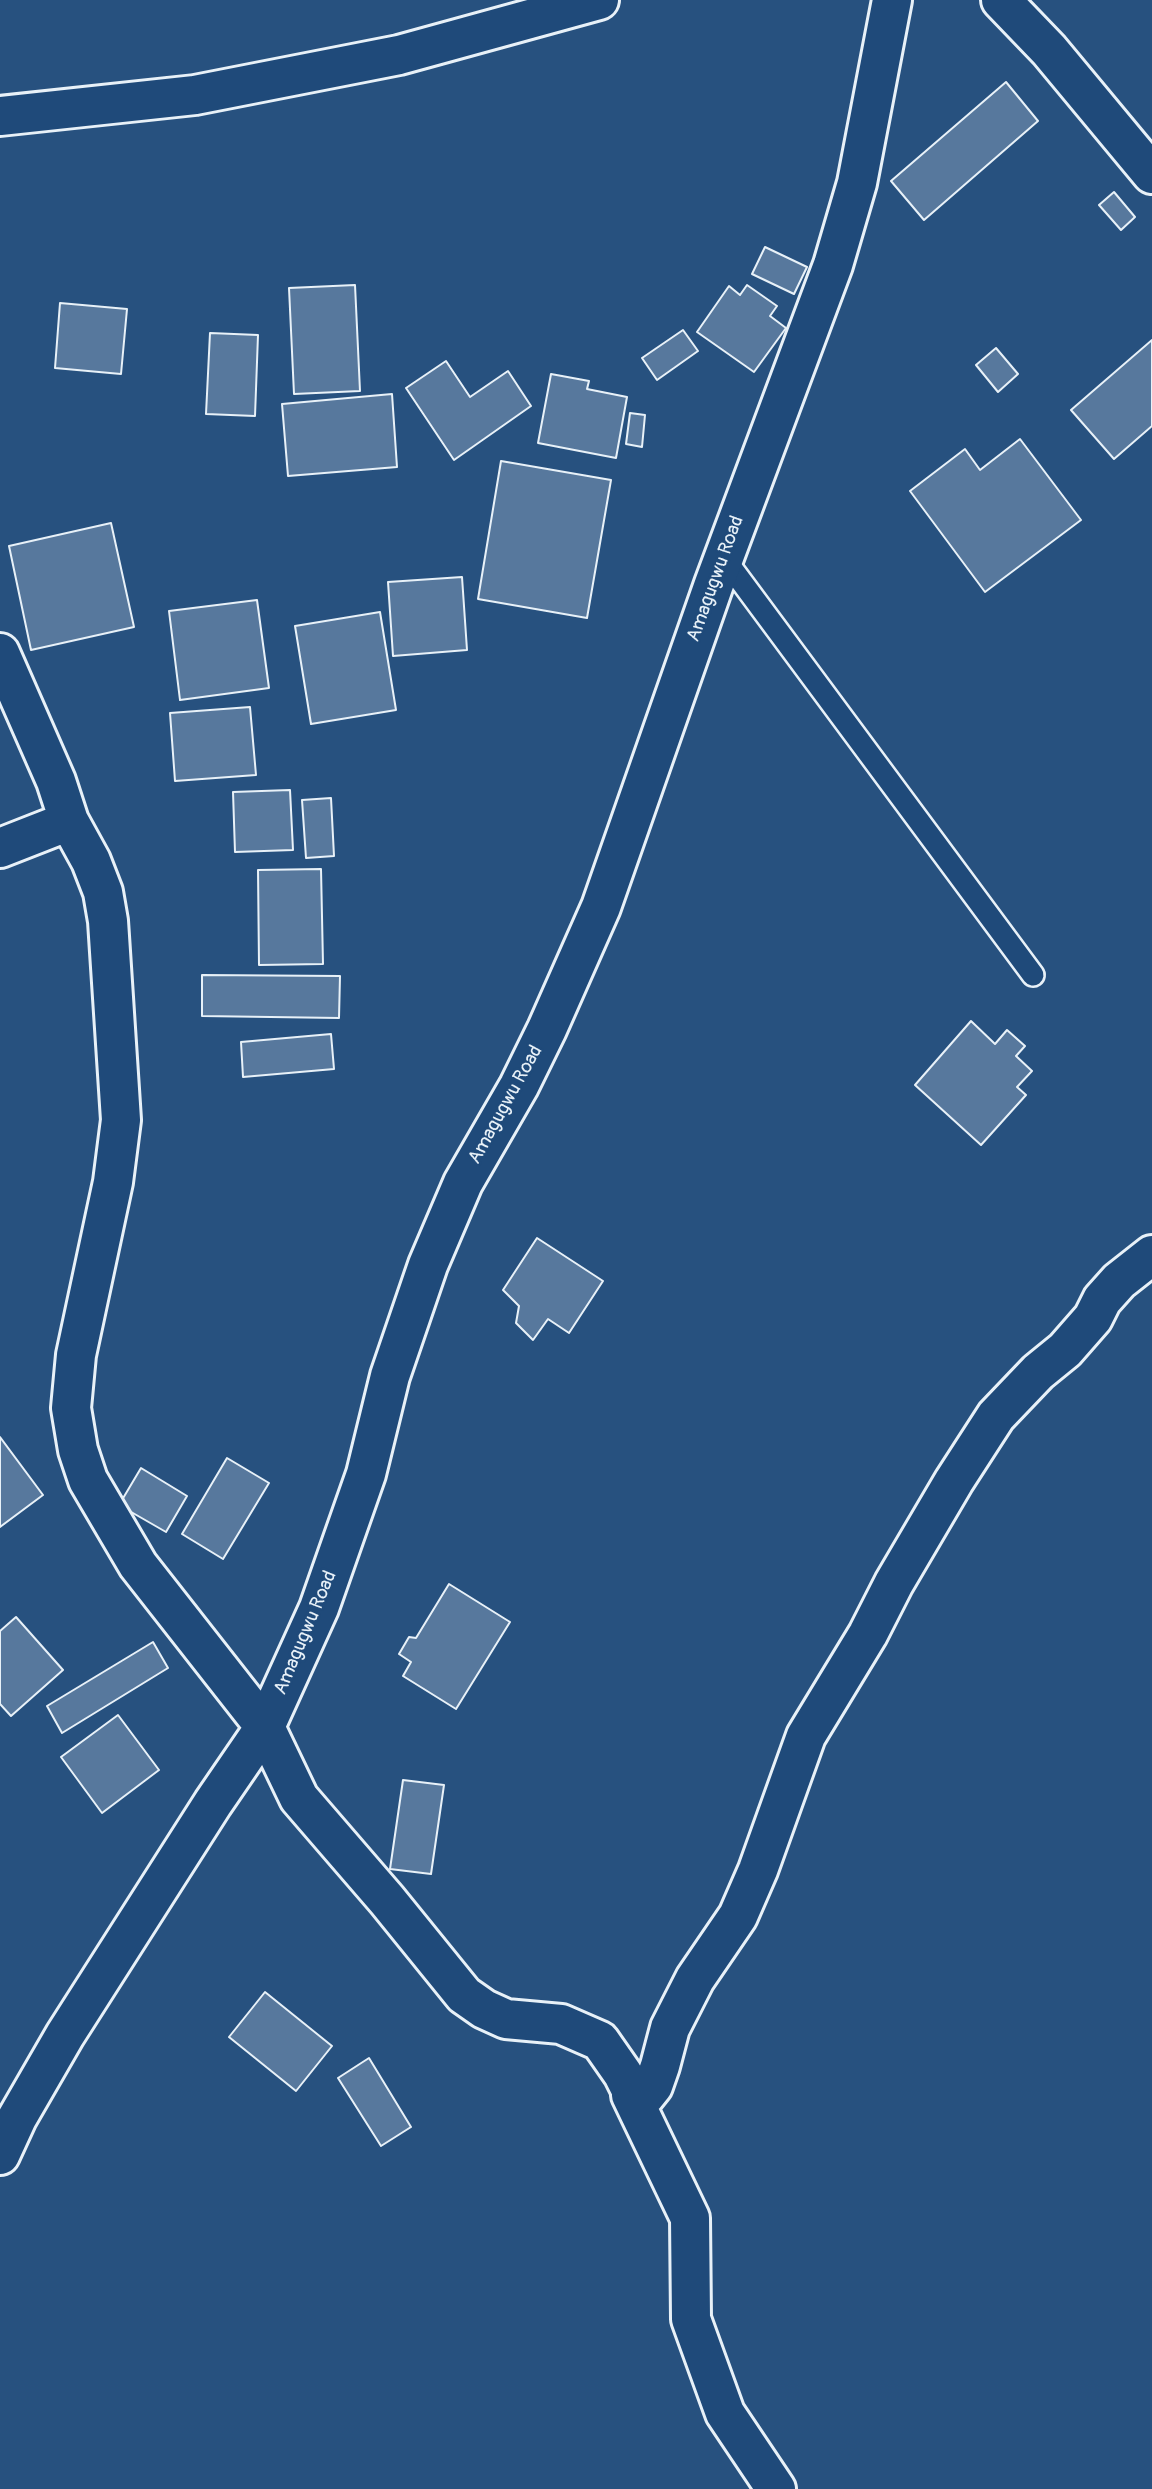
<!DOCTYPE html>
<html>
<head>
<meta charset="utf-8">
<style>
  body { margin:0 }
  canvas { display:block; background:#27517f }
</style>
</head>
<body>
<canvas width="1152" height="2489"></canvas>
<script>
const ctx = document.querySelector('canvas').getContext('2d');
ctx.lineJoin = 'round';
function fillPath(path, color) { ctx.fillStyle = color; ctx.fill(path, 'evenodd'); }
function strokePath(path, color, width, dash) { ctx.strokeStyle = color; ctx.lineWidth = width; ctx.lineCap = dash ? 'butt' : 'round'; ctx.setLineDash(dash || []); ctx.stroke(path); }
function label(font, color, halo, rows, align = 'center') {
  ctx.font = font + ' Pangolin,sans-serif'; ctx.lineWidth = 5; ctx.setLineDash([]); ctx.textBaseline = 'middle'; ctx.strokeStyle = halo; ctx.fillStyle = color; for (const [text, x, y, turn = 0] of rows) {
    ctx.save(); ctx.translate(x, y); ctx.rotate((+turn || 0) * Math.PI / 180); ctx.textAlign = isNaN(turn) ? turn : align; if (halo) ctx.strokeText(text, 0, 0); ctx.fillText(text, 0, 0); ctx.restore();
  }
}
const building = new Path2D(`
  M1006,82l32,39 -114,99 -33,-39z
  M1114,192l21,25 -14,13 -22,-25z
  M765,247l42,20 -13,27 -42,-20z
  M355,285l5,106 -66,3 -5,-106z
  M747,285l30,21 -7,10 16,12 -32,44 -57,-40 32,-46 11,9z
  M60,303l67,6 -6,65 -66,-6z
  M683,330l15,21 -41,29 -15,-22z
  M210,333l48,2 -3,81 -49,-2z
  M1152,340v86l-38,33 -43,-49z
  M996,348l22,26 -20,18 -22,-27z
  M446,361l24,36 38,-26 23,35 -77,54 -48,-72z
  M551,374l38,7 -2,8 40,8 -11,61 -78,-15z
  M392,394l5,73 -109,9 -6,-72z
  M630,413l15,2 -3,32 -16,-3z
  M1020,439l61,81 -96,72 -75,-101 55,-42 15,21z
  M501,461l110,19 -24,138 -109,-19z
  M111,523l23,104 -103,23 -22,-104z
  M462,577l5,73 -74,6 -5,-74z
  M257,600l12,88 -89,12 -11,-89z
  M380,612l16,98 -85,14 -16,-98z
  M250,707l6,68 -81,6 -5,-68z
  M290,790l3,60 -58,2 -2,-60z
  M331,798l3,58 -28,2 -4,-58z
  M321,869l2,95 -64,1 -1,-95z
  M202,975l138,1 -1,42 -137,-2z
  M971,1021l24,23 12,-14 18,16 -9,10 16,15 -15,16 9,8 -45,50 -66,-60z
  M331,1034l3,35 -91,8 -2,-35z
  M537,1238l66,43 -34,52 -21,-14 -15,21 -17,-17 3,-17 -16,-16z
  M0,1437l43,58 -43,32z
  M227,1458l42,25 -46,76 -41,-25z
  M141,1468l46,28 -21,36 -47,-27z
  M449,1584l61,38 -54,87 -53,-33 8,-14 -12,-8 10,-17 7,1z
  M16,1617l47,53 -52,46 -11,-12v-73z
  M153,1642l15,26 -106,65 -15,-27z
  M118,1715l41,55 -57,43 -41,-56z
  M403,1780l41,5 -13,89 -41,-5z
  M265,1992l67,54 -36,45 -67,-54z
  M369,2058l42,69 -30,19 -43,-68z`);
fillPath(building, '#57789d');
strokePath(building, '#e8f1f8', 2);
const service = new Path2D(`
  M724,558l309,417`);
const minor = new Path2D(`
  M1001,0l48,50 103,124
  M0,116l195,-21 204,-40 200,-55
  M0,653l56,128 13,40 22,40 12,31 5,29 13,199 -8,62 -37,173 -5,53 7,42 10,30 50,85 127,162 34,71 88,102 77,95 20,14 22,10 55,5 39,17 23,33 12,24 10,-2 8,-10 7,-20 10,-38 25,-49 43,-63 20,-46 48,-134 62,-102 26,-51 60,-102 42,-65 42,-44 27,-22 28,-32 9,-18 17,-19 33,-26
  M0,848l69,-27
  M631,2095l59,123 1,101 34,94 51,76
  M0,2155l17,-37 48,-83 148,-232 52,-76 54,-119 47,-134 24,-98 38,-111 35,-82 56,-97 28,-57 54,-122 113,-323 119,-319 24,-82 35,-183`);
strokePath(service, '#e8f1f8', 26);
strokePath(minor, '#e8f1f8', 44);
strokePath(service, '#1f4a7a', 21);
strokePath(minor, '#1f4a7a', 38);
label('19px', '#e8f1f8', '#1f4a7a', [
  ["Amagugwu Road",716,579,-70],
  ["Amagugwu Road",506,1105,-61],
  ["Amagugwu Road",306,1633,-67]
]);
</script>
</body>
</html>
